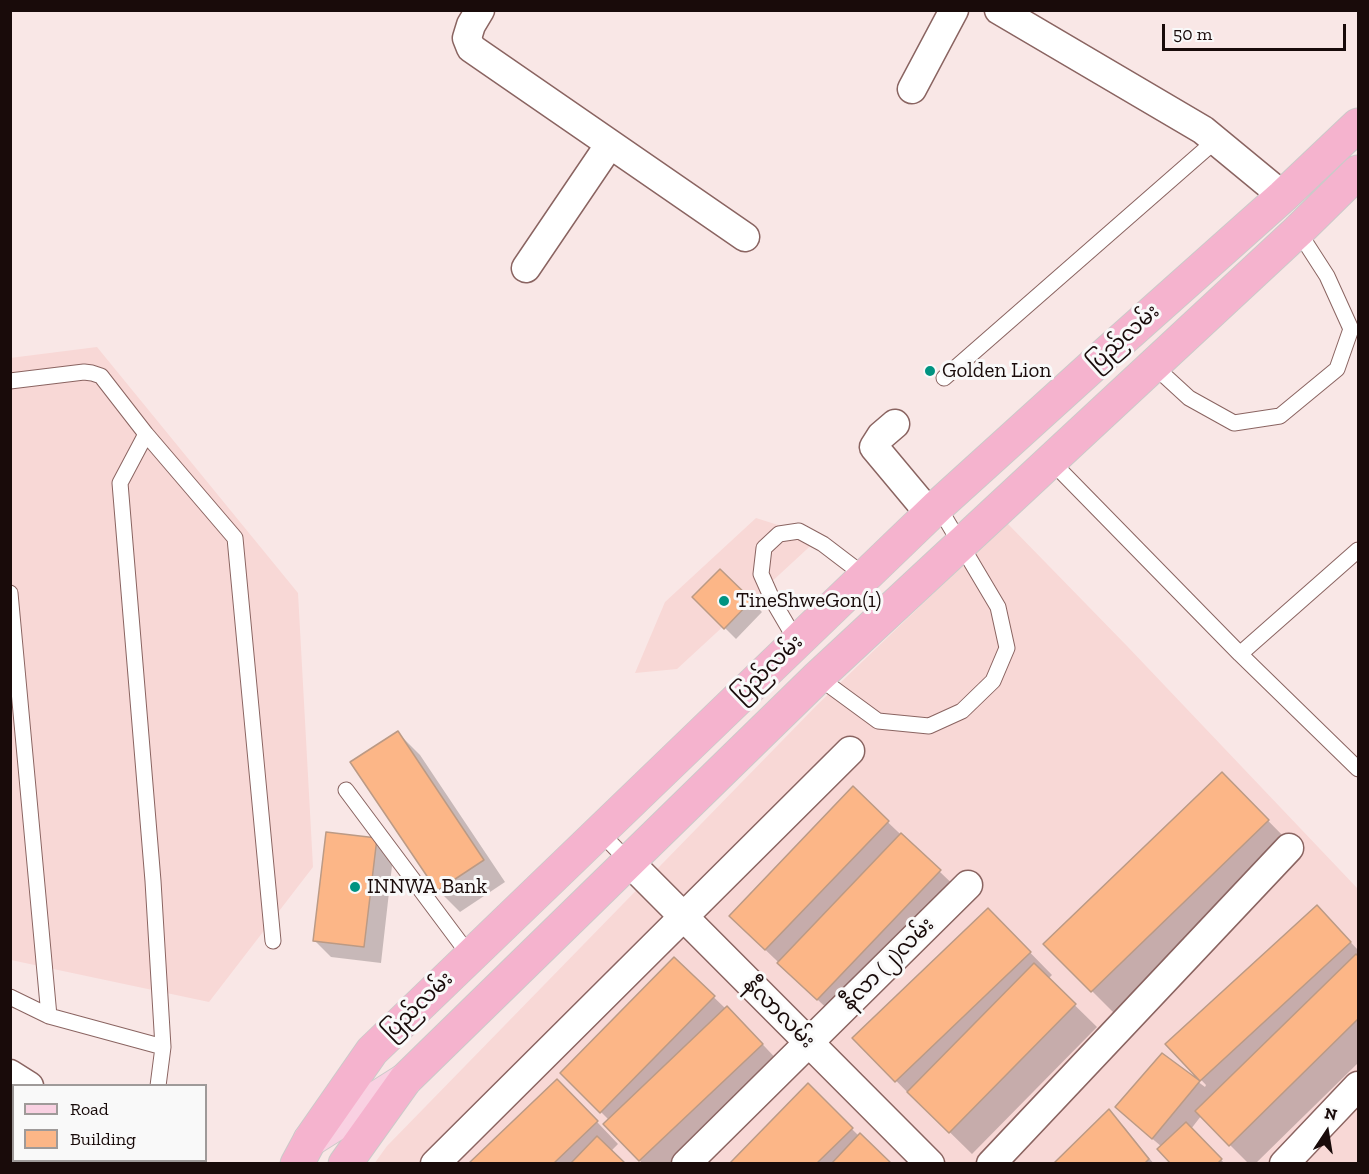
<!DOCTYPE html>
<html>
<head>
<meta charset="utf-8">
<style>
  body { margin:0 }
  #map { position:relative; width:1369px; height:1174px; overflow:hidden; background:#f9e7e6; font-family:"Zilla Slab",serif }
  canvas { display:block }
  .frame { position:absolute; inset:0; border:12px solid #190b0a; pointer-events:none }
  .legend { position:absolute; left:12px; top:1084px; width:195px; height:78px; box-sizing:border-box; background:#f9f9f9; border:2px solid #9f9a99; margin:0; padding:8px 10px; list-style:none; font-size:18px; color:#190b0a }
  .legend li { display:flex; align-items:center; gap:12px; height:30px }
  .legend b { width:30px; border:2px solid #9f9a99 }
  .north { position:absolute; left:1297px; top:1102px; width:60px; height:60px; -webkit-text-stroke:4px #f9f9f9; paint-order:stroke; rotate:12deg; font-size:16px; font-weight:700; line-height:24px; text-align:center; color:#190b0a }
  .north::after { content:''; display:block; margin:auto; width:21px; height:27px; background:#190b0a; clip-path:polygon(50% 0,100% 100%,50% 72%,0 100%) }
  .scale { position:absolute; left:1162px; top:24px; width:184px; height:27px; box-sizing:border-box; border:3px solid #190b0a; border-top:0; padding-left:8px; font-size:18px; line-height:21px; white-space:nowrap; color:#190b0a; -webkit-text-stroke:4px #f9f9f9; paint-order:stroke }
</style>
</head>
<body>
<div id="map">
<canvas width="1369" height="1174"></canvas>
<div class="frame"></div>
<ul class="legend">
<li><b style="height:8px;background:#f9d1e2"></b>Road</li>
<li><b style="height:16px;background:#fcb687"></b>Building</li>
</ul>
<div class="north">N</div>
<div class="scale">50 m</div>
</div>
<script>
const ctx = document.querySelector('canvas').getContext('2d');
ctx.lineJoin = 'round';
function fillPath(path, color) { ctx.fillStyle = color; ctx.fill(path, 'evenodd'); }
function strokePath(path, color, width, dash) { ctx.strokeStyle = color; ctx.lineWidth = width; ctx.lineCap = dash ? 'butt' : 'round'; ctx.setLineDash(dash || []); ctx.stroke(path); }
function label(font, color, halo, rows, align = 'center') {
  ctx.font = font + ' "Zilla Slab","Noto Sans Myanmar",serif'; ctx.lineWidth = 6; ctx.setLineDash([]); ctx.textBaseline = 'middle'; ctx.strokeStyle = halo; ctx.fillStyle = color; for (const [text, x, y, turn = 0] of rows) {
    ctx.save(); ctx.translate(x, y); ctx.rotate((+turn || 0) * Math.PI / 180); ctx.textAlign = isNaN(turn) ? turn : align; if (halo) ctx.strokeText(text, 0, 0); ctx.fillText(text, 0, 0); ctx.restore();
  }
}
fillPath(new Path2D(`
  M97,347l201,246 15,274 -104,135 -198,-42 -1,-602z
  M756,518l63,20 -142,131 -42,4 30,-71z
  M1007,523l120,123 231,243v274l-984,1 13,-18 430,-441z`), '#f8d8d6');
fillPath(new Path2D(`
  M720,571l42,41 -26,27 -42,-42z
  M398,733l22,22 85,127 -45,30 -22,-22 -86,-128z
  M1222,774l68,69 -176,170 -69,-69z
  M853,789l109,104 -122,128 -87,-83z
  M377,840l16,17 -12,106 -50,-6 -17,-17z
  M1317,907l41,43v113l-103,101h-6l-48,-48 -10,13 34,35h-52l-11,-17 -28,-24 28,-68 43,32 1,-2 -39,-41z
  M1010,932l42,43 -4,4 49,48 -125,127 -53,-52 -1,1 -64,-65z
  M674,959l52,50 23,21 35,37 -102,97h-39l-38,-40 4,-4 -47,-47z
  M808,1086l51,50 31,28h-160z
  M579,1103l39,41 -7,7 13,13h-153z
  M1109,1111l16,17 29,36h-99z`), '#0003');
const building = new Path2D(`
  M720,569l32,31 -28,29 -32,-32z
  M398,731l86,129 -47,31 -87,-129z
  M1222,772l47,48 -178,172 -48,-48z
  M853,786l36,35 -124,129 -36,-34z
  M326,832l51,6 -13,109 -51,-6z
  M901,833l40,37 -124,130 -40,-37z
  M1317,905l34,37 -151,139 -35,-37z
  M988,908l43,44 -136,130 -43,-44z
  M1356,954l2,2v63l-129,127 -34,-35z
  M674,957l41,39 -115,117 -40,-40z
  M1034,963l42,41 -127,129 -42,-41z
  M727,1006l36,38 -124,117 -36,-37z
  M1162,1053l38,28 -48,58 -37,-32z
  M557,1079l41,42 -45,43h-85z
  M808,1083l45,45 -37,36h-87z
  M1109,1109l40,50 -5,5h-91z
  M1186,1122l36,37 -5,5h-46l-14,-15z
  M860,1133l32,31h-61z
  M597,1136l29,28h-56z`);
fillPath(building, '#fcb687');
strokePath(building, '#bb9a85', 1.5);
const lane = new Path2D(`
  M1153,365l36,33 45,25 46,-7 57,-47 14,-40 -24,-53 -29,-45
  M944,378l271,-237
  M10,381l74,-9 8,1 9,3 45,58 -26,49 33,398 10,166 -5,39
  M146,434l89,104 38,403
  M1051,461l189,193 118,-104
  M10,593l39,423 114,31
  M797,642l-24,-41 -12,-27 3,-26 15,-14 20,-3 24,13 42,32
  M1240,654l118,115
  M818,677l60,44 51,5 33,-15 31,-30 14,-33 -9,-41 -60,-101
  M346,790l124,166
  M599,831l30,31
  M10,997l39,19`);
const street = new Path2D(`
  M480,10l-9,15 -4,13 4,10 274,189
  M999,10l204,120 80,66
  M912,89l42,-79
  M526,268l84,-124
  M895,424l-14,12 -7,11 56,67
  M629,862l301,302
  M10,1074l19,12
  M145,1160l5,4
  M435,1164l415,-413
  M686,1164l282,-279
  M991,1164l298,-316
  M1284,1164l74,-78`);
const primary = new Path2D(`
  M310,1140l95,-60`);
const highway = new Path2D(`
  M297,1164l13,-24 62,-89 566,-545 170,-154 175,-156 75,-71
  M345,1164l60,-84 413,-403 480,-446 60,-59`);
strokePath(lane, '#8a6461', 17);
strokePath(street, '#8a6461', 31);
strokePath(primary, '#ccc9c9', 35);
strokePath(highway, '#ccc9c9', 35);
strokePath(lane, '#fff', 15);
strokePath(street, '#fff', 28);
strokePath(primary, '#f9d1e2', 33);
strokePath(highway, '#f5b3ce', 33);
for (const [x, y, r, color] of [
  [930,371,6,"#009381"],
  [724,601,6,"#009381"],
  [355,887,6,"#009381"]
]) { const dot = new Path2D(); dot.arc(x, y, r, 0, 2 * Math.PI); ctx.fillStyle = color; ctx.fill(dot); strokePath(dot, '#f9f9f9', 2); }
label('21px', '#190b0a', '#f9f9f9', [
  ["ပြည်လမ်း",1124,338,-42],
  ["ပြည်လမ်း",768,669,-44],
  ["နီလာ (၂)လမ်း",888,964,-45],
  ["ပြည်လမ်း",418,1006,-44],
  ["နီလာလမ်း",779,1013,45]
]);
label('21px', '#190b0a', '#f9f9f9', [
  ["Golden Lion",942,371],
  ["TineShweGon(1)",736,601],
  ["INNWA Bank",367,887]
], 'left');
</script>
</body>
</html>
